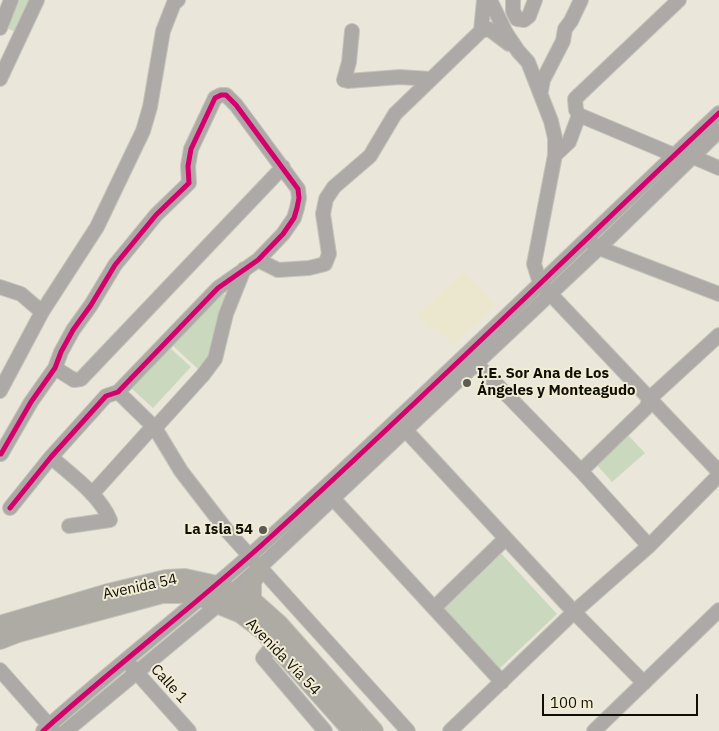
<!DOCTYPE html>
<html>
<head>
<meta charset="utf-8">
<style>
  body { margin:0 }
  #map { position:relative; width:719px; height:731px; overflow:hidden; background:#eae7da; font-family:"IBM Plex Sans",sans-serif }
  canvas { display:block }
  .scale { position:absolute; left:542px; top:694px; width:156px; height:22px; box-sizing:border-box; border:2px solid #100f06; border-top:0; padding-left:6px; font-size:15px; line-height:18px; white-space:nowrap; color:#100f06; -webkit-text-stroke:4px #f1ecd3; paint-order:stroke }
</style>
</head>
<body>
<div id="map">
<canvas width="719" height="731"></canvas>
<div class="scale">100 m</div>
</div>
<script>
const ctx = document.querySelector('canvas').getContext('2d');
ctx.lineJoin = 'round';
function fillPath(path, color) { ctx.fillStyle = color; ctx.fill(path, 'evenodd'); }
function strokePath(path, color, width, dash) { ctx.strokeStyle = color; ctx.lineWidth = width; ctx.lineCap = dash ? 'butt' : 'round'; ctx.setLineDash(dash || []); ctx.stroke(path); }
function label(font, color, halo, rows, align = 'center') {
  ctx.font = font + ' "IBM Plex Sans",sans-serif'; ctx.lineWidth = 4; ctx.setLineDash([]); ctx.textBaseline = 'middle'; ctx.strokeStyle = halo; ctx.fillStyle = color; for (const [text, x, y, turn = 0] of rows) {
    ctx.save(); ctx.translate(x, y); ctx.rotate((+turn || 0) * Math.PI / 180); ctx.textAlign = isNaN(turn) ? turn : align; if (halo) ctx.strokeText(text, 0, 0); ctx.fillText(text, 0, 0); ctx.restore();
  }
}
fillPath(new Path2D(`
  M464,271l32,34 -43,40 -18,-18 -3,3 -15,-15z`), '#ebe6ce');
fillPath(new Path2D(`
  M16,0h16l-17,32 -8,-4z
  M221,291l7,6 -17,59 -13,13 -27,-25z
  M169,347l22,20 -38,41 -22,-20z
  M627,434l18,19 -33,29 -17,-19z
  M499,551l58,63 -58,55 -58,-64z`), '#cad9be');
const minor = new Path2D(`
  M490,0l16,33 12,18 10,11 23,59 4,17v17l-21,109 6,19 179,189
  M513,0v11l4,8 7,1 5,-4 6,-16
  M679,0l-99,94 -5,5 1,11 3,5 95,40 17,1 28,12
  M0,28l11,-28
  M352,31l-3,31 -5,18 4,1 52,-4 30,2
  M481,31l3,-31
  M0,79l37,-79
  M541,91l2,-11 20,-39 2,-12 6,-8 10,-21
  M555,155l14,-13 10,-27
  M592,243l7,5 120,46
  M258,260l20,10 31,-2 16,-4 4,-10 -6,-40 3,-15 8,-12 36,-31 25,-42 86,-83 8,-2 20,15
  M0,287l21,7 21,18
  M470,357l111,114 68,75
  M55,368l19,12 7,-1 202,-212
  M0,391l42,-79 55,-85 46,-96 7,-24 13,-76 11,-28 4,-3
  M118,392l37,36 26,43 47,61 180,199
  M399,423l175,189 70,71
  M1,454l30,-52 24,-34 6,-16 12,-22 18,-25 24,-40 41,-50 33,-32 -1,-17 3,-17 24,-51 6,-3h5l10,10 62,84 1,9 -2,10 -3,10 -11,16 -25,26 -40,28 -100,104 -12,4 -55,61 -41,51
  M51,457c20,18 48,37 59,63l-41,6
  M581,471l66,-64 2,-8 70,-64
  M328,493l174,189
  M92,494l55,-61 8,-5 48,-53 12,-16 11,-45 18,-45
  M434,608l71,-69
  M274,644l-11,14 62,73
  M130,665l59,66
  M0,670l54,61
  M43,731c72,-65 149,-123 221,-188 155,-140 303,-287 455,-430
  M66,731l153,-127 42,-38 338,-318 120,-117
  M450,731l124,-119 75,-66 70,-71
  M594,731l125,-121`);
const major = new Path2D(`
  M252,600v-18l9,-16
  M0,625l108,-32 58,-14 19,-1 32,7 35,15 27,24 95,107
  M0,640l18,-7 144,-39h23l17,4 39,16 21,16 90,101`);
strokePath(minor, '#c5c4ba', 16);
strokePath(major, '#c5c4ba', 20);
strokePath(minor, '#ada9a6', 14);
strokePath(major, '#aeaba4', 18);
strokePath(new Path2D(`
  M1,454l30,-52 24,-34 6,-16 12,-22 18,-25 24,-40 41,-50 33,-32 -1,-17 3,-17 24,-51 6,-3h5l10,10 62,84 1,9 -2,10 -3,10 -11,16 -25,26 -40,28 -100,104 -12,4 -55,61 -41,51
  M43,731c72,-65 149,-123 221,-188 155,-140 303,-287 455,-430`), '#d6006c', 5);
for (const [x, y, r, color] of [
  [467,383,5,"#5c5b50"],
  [263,530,5,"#5c5b50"]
]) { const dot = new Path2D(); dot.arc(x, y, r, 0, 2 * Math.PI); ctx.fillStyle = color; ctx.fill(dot); strokePath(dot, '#f1ecd3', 2); }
label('bold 15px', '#100f06', '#f1ecd3', [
  ["I.E. Sor Ana de Los",477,374],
  ["Ángeles y Monteagudo",477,391],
  ["La Isla 54",253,530,"right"]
], 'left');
label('15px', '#100f06', '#f1ecd3', [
  ["Avenida 54",140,587,-12],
  ["Avenida Vía 54",283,657,46],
  ["Calle 1",169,684,48]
]);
</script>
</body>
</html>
